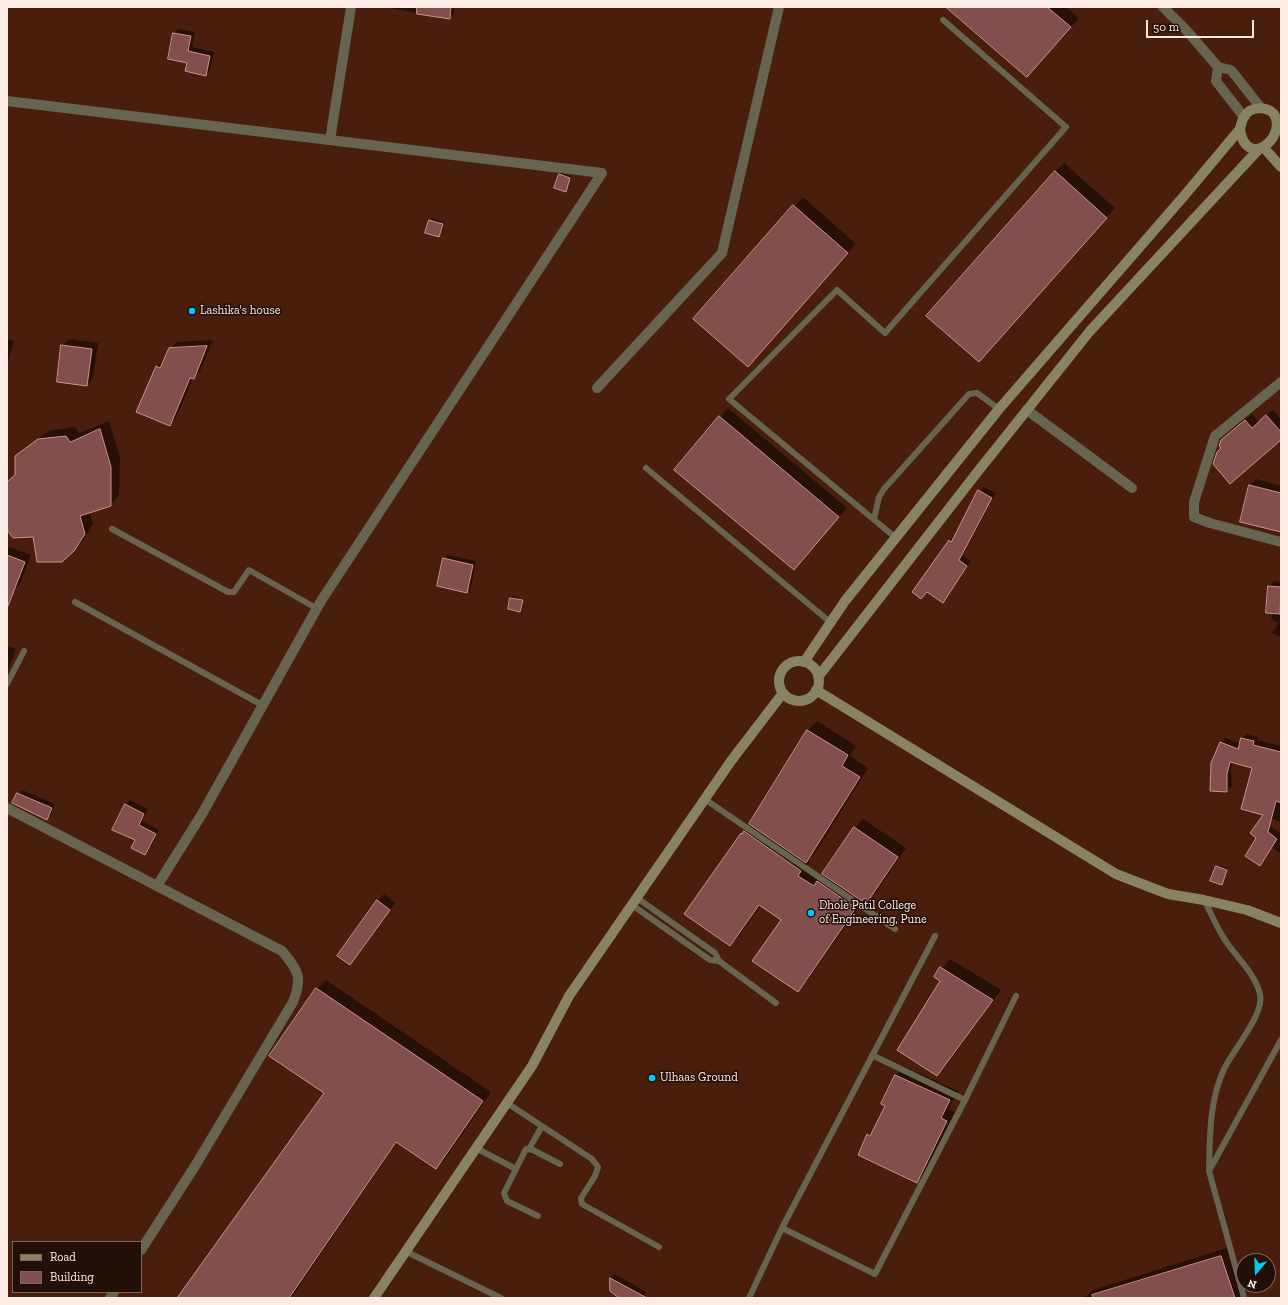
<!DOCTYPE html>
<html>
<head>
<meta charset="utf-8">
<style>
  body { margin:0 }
  #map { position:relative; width:1288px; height:1305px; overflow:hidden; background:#491e0d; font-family:"Zilla Slab",serif }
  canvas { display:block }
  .frame { position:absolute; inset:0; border:8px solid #fdece5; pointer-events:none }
  .legend { position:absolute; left:12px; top:1241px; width:130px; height:52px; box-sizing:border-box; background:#220f08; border:1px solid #7a6760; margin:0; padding:5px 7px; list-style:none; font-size:12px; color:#fdece5 }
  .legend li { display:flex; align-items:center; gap:8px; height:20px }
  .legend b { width:20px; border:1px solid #7a6760 }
  .north { position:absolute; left:1236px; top:1253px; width:40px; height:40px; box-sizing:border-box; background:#220f08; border:1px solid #7a6760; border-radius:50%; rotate:199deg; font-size:11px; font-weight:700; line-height:16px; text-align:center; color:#fdece5 }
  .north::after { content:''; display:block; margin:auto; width:14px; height:18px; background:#00cbf8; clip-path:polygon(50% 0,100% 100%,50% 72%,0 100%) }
  .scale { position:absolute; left:1146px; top:20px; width:108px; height:18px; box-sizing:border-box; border:2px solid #fdece5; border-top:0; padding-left:5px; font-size:12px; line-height:14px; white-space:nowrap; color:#fdece5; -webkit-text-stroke:3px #220f08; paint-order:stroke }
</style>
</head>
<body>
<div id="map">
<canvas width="1288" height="1305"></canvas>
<div class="frame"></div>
<ul class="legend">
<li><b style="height:5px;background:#888463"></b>Road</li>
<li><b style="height:11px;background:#834f4d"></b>Building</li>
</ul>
<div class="north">N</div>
<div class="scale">50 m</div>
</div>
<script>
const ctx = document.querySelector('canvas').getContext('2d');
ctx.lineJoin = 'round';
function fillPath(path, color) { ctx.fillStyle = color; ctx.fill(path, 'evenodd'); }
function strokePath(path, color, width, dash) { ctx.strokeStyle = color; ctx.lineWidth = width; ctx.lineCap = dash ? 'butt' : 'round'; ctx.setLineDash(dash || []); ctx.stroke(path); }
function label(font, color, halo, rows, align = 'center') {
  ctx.font = font + ' "Zilla Slab",serif'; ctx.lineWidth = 3; ctx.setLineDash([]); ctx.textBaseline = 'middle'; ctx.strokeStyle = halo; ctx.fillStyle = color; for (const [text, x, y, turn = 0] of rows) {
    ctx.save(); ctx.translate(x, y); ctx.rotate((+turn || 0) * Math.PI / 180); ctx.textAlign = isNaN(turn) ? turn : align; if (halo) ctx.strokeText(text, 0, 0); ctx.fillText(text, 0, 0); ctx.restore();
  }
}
fillPath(new Path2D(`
  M383,7h71v6l-5,5z
  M947,7h119l13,11 -52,58z
  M178,29l17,3 -3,15 22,5 -4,18 -4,5 -18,-13 -19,-3 5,-26z
  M1064,163l51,45 -128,144 68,-180z
  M561,173l10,3 -6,15 -5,-16z
  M803,197l53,47 -99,113 -63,-39z
  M432,218l13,5 -6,13 -13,-4z
  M7,339l7,2 -7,24z
  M69,339l29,4 -5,35 -6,7 -25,-39z
  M213,340l-13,31 -7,7 -17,40 -7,7 -13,-58 7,-7 2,1 5,-12 7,-7z
  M728,408l119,100 -53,61 -74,-152z
  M1273,410l8,9v19l-59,10 -1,-8 31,-26 7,8z
  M109,421l11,36 -1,39 -9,9 -20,7 3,12 -10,17 -21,20 -29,-25 -26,-8v-46l9,-8v-18l32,-25 27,-4 4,6z
  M1256,479l25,7v45l-31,-45z
  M983,487l13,6 -34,63 9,5 -28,40 7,-60z
  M7,546l24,9 -11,29 -7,6 -6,-2z
  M448,555l28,6 -5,26 -5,5 -22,-33z
  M1274,581l7,1v56l-9,-5 7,-10 -8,-3 2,-8 -4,-25z
  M513,596l11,3 -4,12 -9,-13z
  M7,646l9,3 -9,24z
  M817,721l39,25 -6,10 18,12 -53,85 -7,7 2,1 -4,6 16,11 33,-50 8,-9 43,29 -29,43 -9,9 -3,-2 -59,84 -9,9 -15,-71 -21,-15 -22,31 -9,9 11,-112 10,-9 57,-94z
  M1247,734l11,3 -1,3 24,6v76l-39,-14 11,-41 -20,-5 -2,7 1,17 -5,5 -16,-1 10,-47 4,-5 16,6 1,-6z
  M22,790l33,14 -4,10 -4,4 -29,-24z
  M130,800l18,9 -6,12 17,9 -10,20 -4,4 -9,-14 -10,-35z
  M1262,821l19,13v20l-9,-7 -12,18 -2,-28z
  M1218,865l10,3 -6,16 -6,-17z
  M384,894l11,9 -45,61 28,-63z
  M950,959l51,31 -55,76 -9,9 4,-94 -6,-4z
  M326,980l165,112 -46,67 -9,9 -39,-26 -106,156h-113l148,-205 -9,-104z
  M905,1067l53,24 -9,18 6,3 -29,61 -9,9 -49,-47 8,-7 10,-23 -3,-1 13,-29z
  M1230,1247l16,51h-162l9,-8z
  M615,1274l31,18 -2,6h-23l-10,-7v-13z`), '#0007');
const building = new Path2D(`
  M417,7h34l-1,12 -33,-5z
  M946,7h101l24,20 -44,50z
  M173,33l18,3 -3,15 22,5 -4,20 -21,-5 2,-8 -19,-4z
  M1055,171l52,47 -128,144 -53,-46z
  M559,174l11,4 -4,14 -12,-4z
  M793,205l55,48 -100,114 -55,-48z
  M429,220l14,4 -4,13 -14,-4z
  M61,345l31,4 -5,37 -30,-4z
  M207,346l-13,33 -4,-1 -20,48 -34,-14 20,-46 4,2 9,-20z
  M1266,415l15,17v8l-51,44 -17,-20 4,-12 4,-4 -2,-2 2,-6 24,-20 7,8z
  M719,416l120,101 -45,53 -120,-100z
  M100,429l11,38v39l-31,10 5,18 -11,17 -12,11h-25l-4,-25 -20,1 -6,-8v-48l8,-7v-19l23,-17 28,-3 4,6z
  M1249,485l32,8v39l-41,-10z
  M978,490l14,8 -33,62 8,6 -24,37 -16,-11 -6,7 -9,-7 37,-52 2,2z
  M7,555l18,7 -17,44h-1z
  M443,558l30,7 -6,28 -30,-7z
  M1268,586l13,1 -1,27 -14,-1z
  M510,598l13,2 -3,12 -12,-3z
  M807,730l41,25 -6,11 18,11 -54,86 -57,-39z
  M1241,738l13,3 -1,4 28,7v51l-5,-2 -8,31 9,7 -17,27 -15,-10 11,-18 -6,-5 13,-18 -22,-6 11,-41 -22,-6 -3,12v18l-17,-1 1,-28 9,-21 18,7z
  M17,793l35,15 -5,12 -35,-17z
  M125,804l19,10 -5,11 17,9 -11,21 -14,-7 4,-8 -23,-10z
  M854,827l44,30 -30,44 -4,-3 -2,3 -40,-27z
  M744,831l57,40 -3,5 16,10 3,-5 39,27 -58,84 -46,-31 29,-41 -22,-15 -29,41 -46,-32 57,-81 1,1z
  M1216,866l11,4 -5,15 -12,-4z
  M377,900l13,10 -40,55 -13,-9z
  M940,967l53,33 -56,76 -40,-26 43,-69 -6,-4z
  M316,988l167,113 -47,68 -40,-27 -107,156h-112l147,-205 -55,-37z
  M895,1075l55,25 -9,18 6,3 -30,62 -59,-28 9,-21 3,2 15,-30 -4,-2z
  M1221,1256l14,42h-142l-1,-3z
  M610,1278l37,20h-28l-9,-7z`);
fillPath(building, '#834f4d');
strokePath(building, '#cb918e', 1);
strokePath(new Path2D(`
  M646,468l184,154
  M874,519l5,-22 5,-8 85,-95 8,-1 22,16
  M112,529l116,63h6l15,-22 67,38
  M896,538l-167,-139 108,-109 48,43 181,-206 -123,-107
  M75,602l187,103
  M7,684l17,-33
  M706,800l189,129
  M1204,900c7,13 13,28 21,40 11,17 30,33 35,54 5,20 -27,56 -36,75 -15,33 -14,67 -15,102l72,-131
  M632,905l78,55 9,1 -4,-8 -78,-55
  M719,961l57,42
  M872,1055l93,45
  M507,1103l85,56 6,8 -3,9 -14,22 1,6 77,43
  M476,1148l40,21
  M529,1149l13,-23
  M1209,1171l35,127
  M538,1216l-31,-15 -3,-8 22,-44 7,1 27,14
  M782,1228l93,46 90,-174 51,-104
  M407,1252l94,46
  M749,1298l33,-70 153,-292`), '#676550', 6);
strokePath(new Path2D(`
  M1163,7l24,24 31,36
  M7,101l595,72 -281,428 -119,213 -45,72
  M1244,117l-28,-36 2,-14 13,3 30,38
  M330,140l21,-133
  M1281,382l-66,54 -21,66v15l16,6 71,19
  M597,388l125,-135 57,-246
  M1027,410l105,78
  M7,808l275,143c16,19 21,26 11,51l-98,164 -54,84
  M110,1298l4,-6`), '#676550', 10);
strokePath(new Path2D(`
  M1265,149l16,18
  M779 681a20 20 0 1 1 40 0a20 20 0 1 1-40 0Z
  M804,662l41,-61 154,-192 185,-213 56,-67c1,-4 2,-9 4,-12 6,-11 22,-11 30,-3 14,23 -28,57 -34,15
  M818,677l161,-207 111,-139 169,-182
  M816,690l300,184 52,20 36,6 43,10 34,13
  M374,1298l158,-232 37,-70 162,-235 52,-68`), '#888463', 10);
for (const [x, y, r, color] of [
  [192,311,4,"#00cbf8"],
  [811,913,4,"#00cbf8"],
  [652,1078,4,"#00cbf8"]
]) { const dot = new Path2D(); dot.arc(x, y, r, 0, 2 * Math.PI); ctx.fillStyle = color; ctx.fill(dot); strokePath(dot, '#220f08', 1.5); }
label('12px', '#fdece5', '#220f08', [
  ["Lashika's house",200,311],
  ["Dhole Patil College",819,906],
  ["of Engineering, Pune",819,920],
  ["Ulhaas Ground",660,1078]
], 'left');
</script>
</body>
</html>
